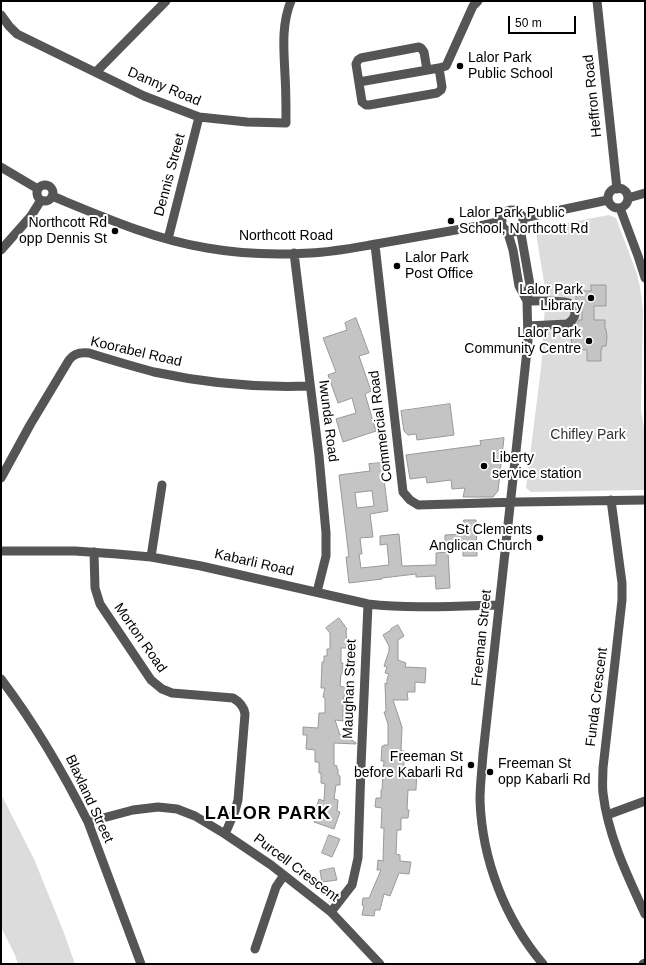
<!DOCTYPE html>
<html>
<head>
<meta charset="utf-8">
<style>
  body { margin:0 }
  #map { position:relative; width:646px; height:965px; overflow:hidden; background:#fff; font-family:Helvetica,sans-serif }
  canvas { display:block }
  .frame { position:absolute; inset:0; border:2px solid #000; pointer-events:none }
  .scale { position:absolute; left:508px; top:16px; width:68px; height:18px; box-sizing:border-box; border:2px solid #000; border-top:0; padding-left:5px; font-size:12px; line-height:14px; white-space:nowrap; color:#000; -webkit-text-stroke:3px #fff; paint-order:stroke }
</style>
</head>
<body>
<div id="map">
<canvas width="646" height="965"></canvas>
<div class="frame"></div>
<div class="scale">50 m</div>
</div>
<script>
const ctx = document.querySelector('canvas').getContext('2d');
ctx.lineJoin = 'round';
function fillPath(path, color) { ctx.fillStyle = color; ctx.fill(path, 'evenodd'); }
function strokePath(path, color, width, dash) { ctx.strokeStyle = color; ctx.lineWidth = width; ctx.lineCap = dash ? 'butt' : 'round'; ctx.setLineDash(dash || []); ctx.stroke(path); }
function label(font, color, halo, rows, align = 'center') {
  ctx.font = font + ' Helvetica,sans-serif'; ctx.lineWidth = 4; ctx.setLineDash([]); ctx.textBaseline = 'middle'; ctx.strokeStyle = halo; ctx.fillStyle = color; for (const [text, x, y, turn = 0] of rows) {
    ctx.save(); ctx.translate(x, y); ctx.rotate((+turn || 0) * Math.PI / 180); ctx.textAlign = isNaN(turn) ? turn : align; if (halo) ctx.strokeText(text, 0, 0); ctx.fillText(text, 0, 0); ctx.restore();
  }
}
fillPath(new Path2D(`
  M609,215l7,3 21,56 3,13 3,23 -2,100 4,25v55l-114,2 -5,-4 15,-120 4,-62v-18l-9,-55 4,-5z
  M1,794l33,65 30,74 11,31h-57l-3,-9 -14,-28z`), '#dcdcdc');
const building = new Path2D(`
  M591,285h15v21h-12v14h11v9h1l1,8 -1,9h-4v3h-1v12h-14v-11l-12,-1v-4h-3l-1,-8 1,-8h5v-5l2,-4h3v-10l-6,-9v-5l5,-5h10z
  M356,318l13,35 -10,3 12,35 -6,3 11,37 -33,11 -7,-23 20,-6 -4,-15 -14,5 -10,-28 8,-3 -13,-34 24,-8 -2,-7z
  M450,404l4,31 -37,5 -1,-6 -8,1 -4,-4 -3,-20z
  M504,438l-6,53 -5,6h-30l2,-9 -13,1 -1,-9 -24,3 -1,-6 -16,2 -4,-24 75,-10 -1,-4z
  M382,463l6,48 -18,3 3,23 -13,1 2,16h-3l2,14 28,-3 -2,-21 -7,1v-9l19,-2 3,32 34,-1v-12l12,-1 2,36 -14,1 -1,-13 -19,1v-3l-34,4v1l-33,4 -3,-26h3l-10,-82 31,-4 -1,-7zM372,491l2,15 -17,2 -2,-15z
  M464,520h12l1,36h-14v-11h-18v-10l20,-1z
  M339,618l8,11 -1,1 1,18h-6v15h2l-1,11h-1l-1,12 7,2 -4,12v21l-8,-1 5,15 6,1 10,7v1l-22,-1v22l3,1v3h1v6l2,1v9h-4l-2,14 4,1 -1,11 3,1 -6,17 -20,-7 2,-7 -2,-1 5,-15 5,2 1,-17 -4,-1v-10h-2v-11h-4v-12l-9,-1 1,-14h-4v-8l15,1 1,-15h6v-15l-2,-1 2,-9h-4l1,-26h2v-6h3v-7h3v-16l-4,-5z
  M398,625l6,11 -6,4v20l8,3 -1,4 21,1 -1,15 -10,-1v10h-8l1,8h-15l9,27 -1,24h3v18l13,1 -1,20h-8l-1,20h2l-1,8h-7v12h-4l-1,24 4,1v6l11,1 -2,12 -10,-1 -9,23 -6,-2 -4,16h-5l-1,6 -12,-1 2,-9 -2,-1 1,-7h6l12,-28h-4l1,-10 5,1 1,-33h-3l1,-20 -7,-1 1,-9h5v-8h1l2,-29h-3l1,-15h2v-1h4v-21l-4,-12h2l-1,-29 2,1v-5l2,-5 -4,-1 2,-6 -3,-1 5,-15v-5l-6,-11 8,-5v-1z
  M329,835l11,4 -8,18 -10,-4z
  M334,868l3,12 -15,2 -2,-11z`);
fillPath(building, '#c4c4c4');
strokePath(building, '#999', 1);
strokePath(new Path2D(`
  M597,1l20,188
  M1,15l8,11 8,8 127,62 55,21 48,5 39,1c0,-16 0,-32 -1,-48 -1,-24 -4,-50 6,-74
  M427,70l-3,-18 -3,-4 -2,-1 -58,11 -3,2 -2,4 6,38 4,3h3l68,-12 4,-3 1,-3 -3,-19
  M96,72l70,-71
  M359,82l80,-14 7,-2 27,-60 5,-5
  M1,167l37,22
  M37 193a8 8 0 1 1 16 0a8 8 0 1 1-16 0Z
  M608 198a10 10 0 1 1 20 0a10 10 0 1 1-20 0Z
  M52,196c51,21 101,43 155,52 34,6 69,7 103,5 25,-1 48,-6 72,-10 34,-6 68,-12 102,-18l18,-4
  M628,198l17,-5
  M620,208l18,48 7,22
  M501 221a11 11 0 1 1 22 0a11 11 0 1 1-22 0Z
  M523,218l85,-18
  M520,228l10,57 -3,16 1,40 -45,413c-1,16 -3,31 -3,46 2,60 25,119 63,164
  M507,230l6,20 6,36 8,15
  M168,239l31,-122
  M375,245l28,247 7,8 8,5 101,-3 126,-2
  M1,250l30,-34 10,-16
  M294,253l25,203 7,77v23l-9,36
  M527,301c8,0 36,-1 42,2 4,2 6,7 6,11 -1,5 -4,8 -8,10l-39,2
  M1,478l29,-53 39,-65c5,-7 12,-8 20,-7 22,7 43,13 65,19 51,11 104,16 156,14
  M611,500l11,83v17l-19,168c0,8 -1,17 0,25 5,43 24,82 42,121
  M1,551h74l42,3 34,3 50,9 167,38c43,5 87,2 131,1
  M94,552l1,36 5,16 51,76 11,9 10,4 61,5c7,4 11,9 12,16l-7,86 -3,11 -10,23
  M151,557l11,-72
  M1,679c34,45 62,93 87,143l53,142
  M607,815l38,-14
  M88,822l45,-12 25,-3 19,2 18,7 30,18 46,31 60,47 49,52
  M331,912l21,-27 6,-27 3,-92 7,-162
  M255,949l21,-62 8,-12
  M643,964l2,-1`), '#555', 9);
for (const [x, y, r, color] of [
  [460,66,4,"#000"],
  [451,221,4,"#000"],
  [115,231,4,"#000"],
  [397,266,4,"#000"],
  [591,298,4,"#000"],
  [589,341,4,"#000"],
  [484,466,4,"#000"],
  [540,538,4,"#000"],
  [471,765,4,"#000"],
  [490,772,4,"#000"]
]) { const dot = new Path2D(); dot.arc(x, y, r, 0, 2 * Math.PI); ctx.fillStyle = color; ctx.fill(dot); strokePath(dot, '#fff', 1.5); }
label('14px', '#000', '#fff', [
  ["Lalor Park",468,58],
  ["Public School",468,74],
  ["Lalor Park Public",459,213],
  ["School, Northcott Rd",459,229],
  ["Northcott Rd",107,223,"right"],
  ["opp Dennis St",107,239,"right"],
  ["Lalor Park",405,258],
  ["Post Office",405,274],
  ["Lalor Park",583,290,"right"],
  ["Library",583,306,"right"],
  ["Lalor Park",581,333,"right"],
  ["Community Centre",581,349,"right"],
  ["Liberty",492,458],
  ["service station",492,474],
  ["St Clements",532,530,"right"],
  ["Anglican Church",532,546,"right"],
  ["Freeman St",463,757,"right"],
  ["before Kabarli Rd",463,773,"right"],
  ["Freeman St",498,764],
  ["opp Kabarli Rd",498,780]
], 'left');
label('14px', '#000', '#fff', [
  ["Danny Road",164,87,23],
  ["Heffron Road",593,96,-96],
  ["Dennis Street",170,175,-75],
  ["Northcott Road",286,236],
  ["Koorabel Road",136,352,13],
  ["Iwunda Road",328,421,83],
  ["Commercial Road",381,426,-97],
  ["Kabarli Road",254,563,13],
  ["Morton Road",140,638,55],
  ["Freeman Street",482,638,-84],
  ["Maughan Street",350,689,-88],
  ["Funda Crescent",597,697,-83],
  ["Blaxland Street",89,799,65],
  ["Purcell Crescent",296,868,37]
]);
label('14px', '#333', '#fff', [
  ["Chifley Park",588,435]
]);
ctx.letterSpacing = '1px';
label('bold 18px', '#000', '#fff', [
  ["LALOR PARK",268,814]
]);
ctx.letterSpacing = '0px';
</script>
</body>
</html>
